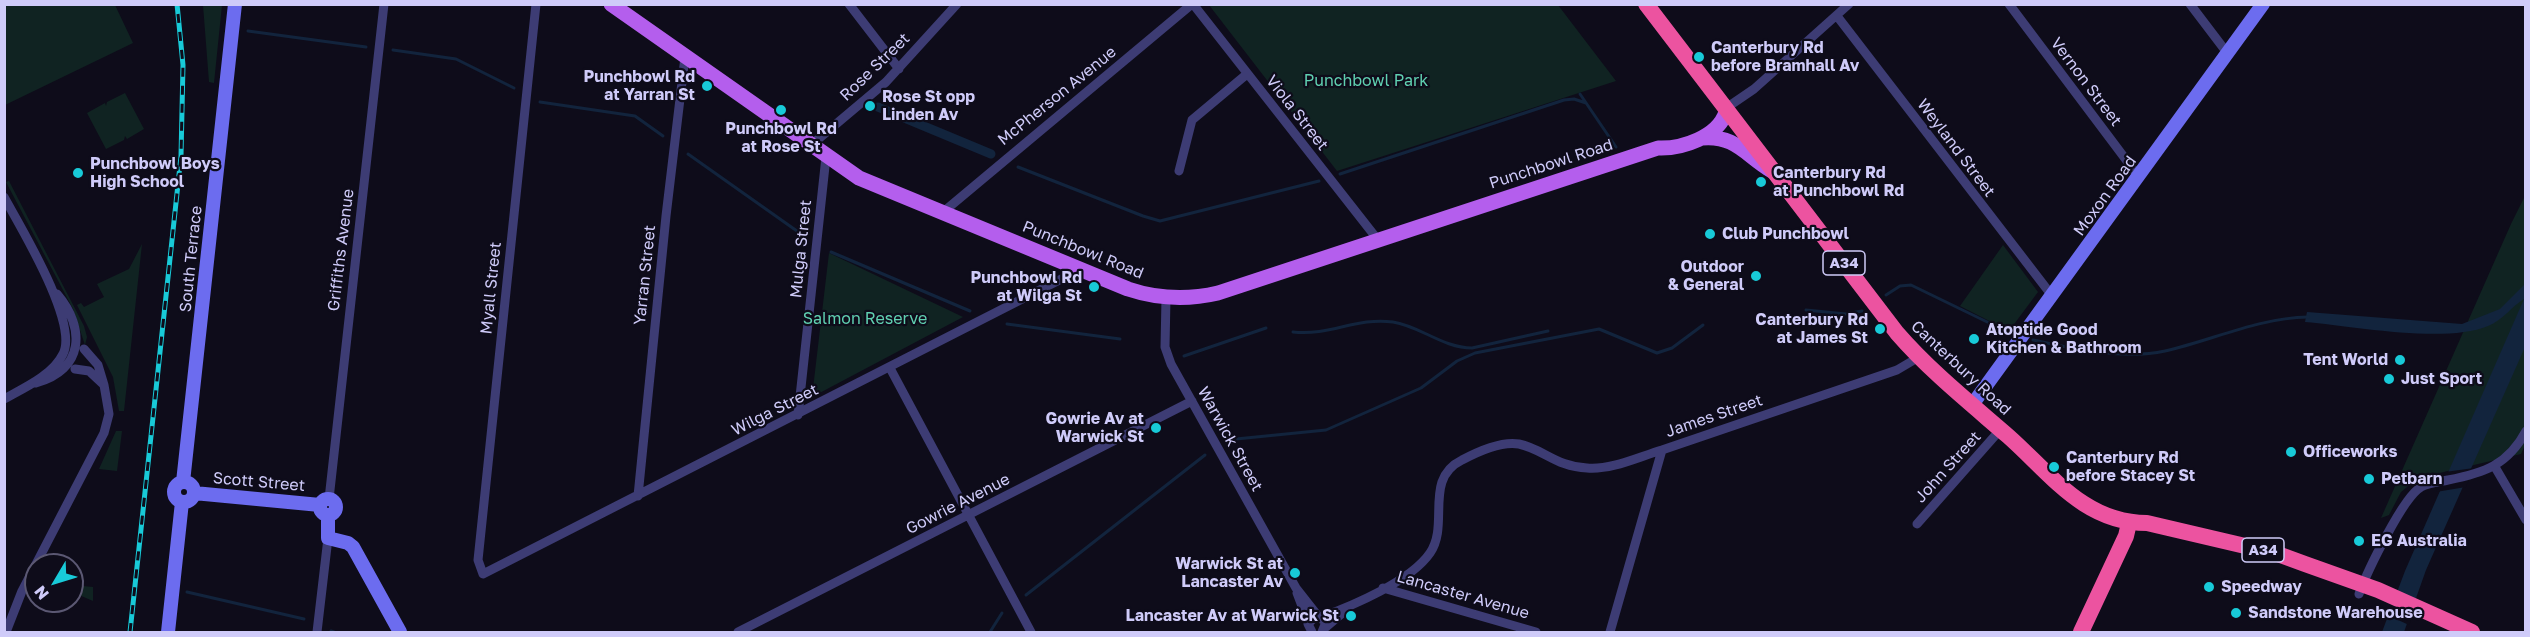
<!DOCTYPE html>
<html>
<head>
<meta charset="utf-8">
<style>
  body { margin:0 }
  #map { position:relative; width:2530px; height:637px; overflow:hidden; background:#0e0c1a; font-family:"Golos Text",sans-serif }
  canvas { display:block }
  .frame { position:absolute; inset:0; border:6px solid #cfcbf9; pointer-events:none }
  .north { position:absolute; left:24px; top:553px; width:60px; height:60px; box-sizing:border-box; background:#0e0c1a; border:2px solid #5b5873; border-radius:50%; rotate:232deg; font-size:16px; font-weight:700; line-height:24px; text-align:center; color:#cfcbf9 }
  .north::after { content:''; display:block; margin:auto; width:21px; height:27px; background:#18cad8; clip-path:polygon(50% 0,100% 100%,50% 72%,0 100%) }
</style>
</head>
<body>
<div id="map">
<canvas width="2530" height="637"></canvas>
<div class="frame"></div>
<div class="north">N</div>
</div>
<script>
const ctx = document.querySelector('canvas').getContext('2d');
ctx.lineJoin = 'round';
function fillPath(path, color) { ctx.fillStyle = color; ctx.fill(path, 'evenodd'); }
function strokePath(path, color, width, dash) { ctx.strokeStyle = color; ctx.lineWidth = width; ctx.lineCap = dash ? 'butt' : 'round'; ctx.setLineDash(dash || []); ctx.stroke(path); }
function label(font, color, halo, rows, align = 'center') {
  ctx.font = font + ' "Golos Text",sans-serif'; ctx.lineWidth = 4.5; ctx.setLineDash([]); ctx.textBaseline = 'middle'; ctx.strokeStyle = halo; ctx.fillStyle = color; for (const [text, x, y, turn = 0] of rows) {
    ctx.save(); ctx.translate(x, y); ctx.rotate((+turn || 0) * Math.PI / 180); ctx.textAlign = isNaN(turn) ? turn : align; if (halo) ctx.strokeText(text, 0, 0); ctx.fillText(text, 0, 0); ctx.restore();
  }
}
fillPath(new Path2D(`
  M5,4l110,1 18,38 -128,62z
  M203,5h19l-8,78 -5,-1z
  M1209,5h349l58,76 -279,90z
  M125,93l19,36 -17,10 -2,-3 -1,4 -18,9 -19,-36 18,-10 1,3 1,-4z
  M9,181l75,145 3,11 -2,8 -12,-36 -67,-127z
  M2525,196v249l-4,9 -103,24 -17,14 -12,23 -8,3 130,-294z
  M142,244l-18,167h-5l-6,-34 -36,-72 4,-2 3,4 20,-10 -7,-13 32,-15z
  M2003,245l35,47 -29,39 -49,-25z
  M829,253l134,64 -151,80z
  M116,431h6l-5,40 -18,-2z
  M72,585l21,2v14l-21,-9z`), '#102322');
fillPath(new Path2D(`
  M2525,284v63l-99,223 -22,62h-22l23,-61 119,-272c-12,7 -21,21 -36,27 -43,18 -135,0 -183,-4l2,-10 155,12 38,-15z`), '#12243d');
fillPath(new Path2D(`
  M2474,468l-8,19 -30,5 9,-20z
  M2392,598l26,3 -9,24 -22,-10z`), '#0e0c1a');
strokePath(new Path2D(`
  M248,31l118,16
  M393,50l63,9 58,29
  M1580,94l36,53
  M540,102l95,14 28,20
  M688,154l116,82
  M1018,167l125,49 17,5 159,-40
  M1340,174l224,-74 10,-1 12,4
  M831,252l139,59
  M1886,295l14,-9 11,-1 103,50
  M1806,310l40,4 16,-3
  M1007,324l113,15
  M1293,332c38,4 63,-15 100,-10 27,4 50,26 79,26l76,-17
  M2033,340c41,9 91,20 132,11 48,-11 93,-33 143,-34
  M1184,356l82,-28
  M1230,442l6,-3 90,-9 95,-42 36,-27 18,-8 124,-24 58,24 15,-5 31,-23
  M187,592l117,27
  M1026,595l179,-140
  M331,631l3,1
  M990,632l12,-19`), '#12243d', 3);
strokePath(new Path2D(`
  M878,107l113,47`), '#12243d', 9);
strokePath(new Path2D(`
  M536,4l-58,556 5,14 596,-304
  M849,4l50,65
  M1193,4l185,236
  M2009,4l130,173
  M2190,4l38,50
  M1837,16l216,281
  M1726,112l6,-8 22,-15 95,-85
  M810,146l76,-64 71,-78
  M1179,171l13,-51 55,-46
  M4,197c17,31 75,126 59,157 -10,21 -39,34 -59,45
  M942,213l250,-209
  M1166,298l-1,49 6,17 125,224 22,28
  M890,368l141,264
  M75,369l14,2 15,14 -6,-20 -14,-16
  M36,383c48,-13 50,-55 21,-89
  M798,415l28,-258
  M2495,467l31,53
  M638,496l28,-280 19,-159
  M329,499l55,-495
  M1917,524l83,-94
  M1383,588l153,44
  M1297,593l11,29
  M2359,594c8,-22 44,-97 62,-107 8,-4 18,-5 27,-7 36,-7 60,-15 78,-49
  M1321,617c31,-11 90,-36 109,-64 20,-29 -7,-74 32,-93 15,-8 40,-19 57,-16 24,5 38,23 68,24 25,2 51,-11 75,-18
  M1326,627l20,-17
  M6,632l16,-41 82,-158 5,-19 -5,-29
  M317,632l11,-94
  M738,632l454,-231
  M1312,632l-4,-8 8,-8 10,6 -4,10
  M1610,632l52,-182 235,-80 22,-13`), '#3d3c74', 9);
strokePath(new Path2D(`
  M1972,405l291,-401
  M174 492a10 10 0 1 1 20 0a10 10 0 1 1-20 0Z
  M183,482l52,-478
  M194,493l126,12
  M320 507a8 8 0 1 1 16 0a8 8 0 1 1-16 0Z
  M328,515v23l20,5 5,4 47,85
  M168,632l14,-130`), '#6c6cef', 14);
strokePath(new Path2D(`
  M611,4l248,174 269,111c30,10 60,11 90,4l440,-145c24,1 60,-11 68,-36
  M1702,138c34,-3 43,17 70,33`), '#b45eed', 15);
strokePath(new Path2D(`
  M1646,4l251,329c33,38 73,70 111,103 43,38 76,87 139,87l128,30 30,11 73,26 94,42
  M2081,632l45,-96 3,-13`), '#ec53a0', 16);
const rail = new Path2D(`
  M130,632l51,-476 2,-91 -6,-61`);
strokePath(rail, '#18cad8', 5);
strokePath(rail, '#0e0c1a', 3, [9]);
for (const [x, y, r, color] of [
  [1699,57,6,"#18cad8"],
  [707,86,6,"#18cad8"],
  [870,106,6,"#18cad8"],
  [781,110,6,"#18cad8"],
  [78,173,6,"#18cad8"],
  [1761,182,6,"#18cad8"],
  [1710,234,6,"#18cad8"],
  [1756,276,6,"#18cad8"],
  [1094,287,6,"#18cad8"],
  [1880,329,6,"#18cad8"],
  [1974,339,6,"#18cad8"],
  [2400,360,6,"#18cad8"],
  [2389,379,6,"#18cad8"],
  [1156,428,6,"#18cad8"],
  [2291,452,6,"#18cad8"],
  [2054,467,6,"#18cad8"],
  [2369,479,6,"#18cad8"],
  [2359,541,6,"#18cad8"],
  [1295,573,6,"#18cad8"],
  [2209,587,6,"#18cad8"],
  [2236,613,6,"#18cad8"],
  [1351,616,6,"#18cad8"]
]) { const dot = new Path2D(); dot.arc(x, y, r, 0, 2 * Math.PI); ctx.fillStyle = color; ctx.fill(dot); strokePath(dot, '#0e0c1a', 2); }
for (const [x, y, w] of [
  [1844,263,42],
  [2263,550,42]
]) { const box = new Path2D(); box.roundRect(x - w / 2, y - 12, w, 24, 4.5); ctx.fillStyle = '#0e0c1a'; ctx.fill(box); strokePath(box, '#cfcbf9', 1.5); }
label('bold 15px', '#cfcbf9', null, [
  ["A34",1844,263],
  ["A34",2263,550]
]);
label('bold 16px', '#cfcbf9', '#0e0c1a', [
  ["Canterbury Rd",1711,48],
  ["before Bramhall Av",1711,66],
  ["Punchbowl Rd",695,77,"right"],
  ["at Yarran St",695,95,"right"],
  ["Rose St opp",882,97],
  ["Linden Av",882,115],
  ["Punchbowl Rd",781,129,"center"],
  ["at Rose St",781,147,"center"],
  ["Punchbowl Boys",90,164],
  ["High School",90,182],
  ["Canterbury Rd",1773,173],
  ["at Punchbowl Rd",1773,191],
  ["Club Punchbowl",1722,234],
  ["Outdoor",1744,267,"right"],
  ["& General",1744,285,"right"],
  ["Punchbowl Rd",1082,278,"right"],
  ["at Wilga St",1082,296,"right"],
  ["Canterbury Rd",1868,320,"right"],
  ["at James St",1868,338,"right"],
  ["Atoptide Good",1986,330],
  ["Kitchen & Bathroom",1986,348],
  ["Tent World",2388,360,"right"],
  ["Just Sport",2401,379],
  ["Gowrie Av at",1144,419,"right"],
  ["Warwick St",1144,437,"right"],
  ["Officeworks",2303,452],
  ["Canterbury Rd",2066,458],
  ["before Stacey St",2066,476],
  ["Petbarn",2381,479],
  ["EG Australia",2371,541],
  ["Warwick St at",1283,564,"right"],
  ["Lancaster Av",1283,582,"right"],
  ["Speedway",2221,587],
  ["Sandstone Warehouse",2248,613],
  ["Lancaster Av at Warwick St",1339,616,"right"]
], 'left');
label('16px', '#cfcbf9', '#0e0c1a', [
  ["Rose Street",875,67,-44],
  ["Vernon Street",2086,82,53],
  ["McPherson Avenue",1057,96,-39],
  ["Viola Street",1297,113,52],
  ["Weyland Street",1956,148,53],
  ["Punchbowl Road",1551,164,-18],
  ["Moxon Road",2105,196,-54],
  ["Mulga Street",801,249,-84],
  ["Griffiths Avenue",341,250,-83],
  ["Punchbowl Road",1083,250,22],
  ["South Terrace",191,259,-84],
  ["Yarran Street",645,275,-84],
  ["Myall Street",491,288,-84],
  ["Canterbury Road",1961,368,43],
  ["Wilga Street",775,410,-27],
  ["James Street",1714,416,-19],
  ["Warwick Street",1230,439,61],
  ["John Street",1948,467,-48],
  ["Scott Street",259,482,5],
  ["Gowrie Avenue",958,504,-27],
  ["Lancaster Avenue",1463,595,16]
]);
label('16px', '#60d0b1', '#0e0c1a', [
  ["Punchbowl Park",1366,81],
  ["Salmon Reserve",865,319]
]);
</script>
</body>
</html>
